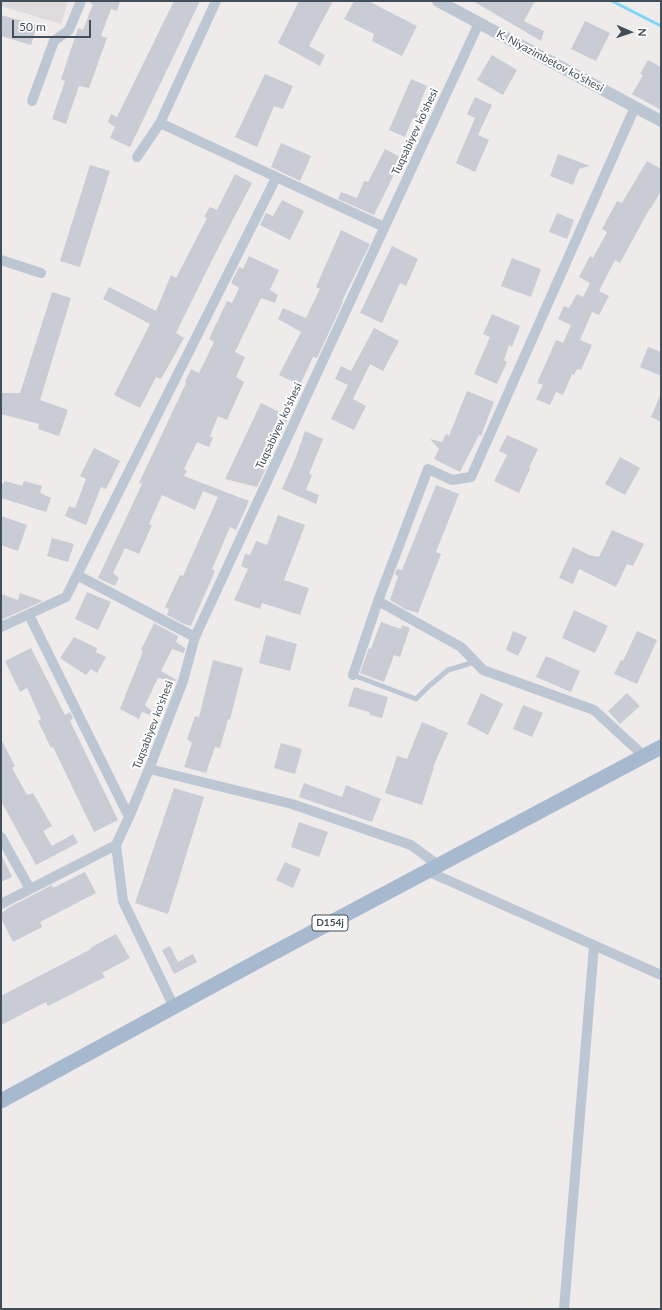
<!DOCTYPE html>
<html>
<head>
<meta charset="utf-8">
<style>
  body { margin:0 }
  #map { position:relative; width:662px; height:1310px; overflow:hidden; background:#eeebea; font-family:Lato,sans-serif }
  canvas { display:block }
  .frame { position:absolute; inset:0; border:2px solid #424e5a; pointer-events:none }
  .north { position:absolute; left:610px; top:12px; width:40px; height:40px; -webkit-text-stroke:3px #fff; paint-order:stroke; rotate:92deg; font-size:11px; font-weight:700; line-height:16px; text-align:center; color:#424e5a }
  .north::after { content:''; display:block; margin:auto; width:14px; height:18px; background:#424e5a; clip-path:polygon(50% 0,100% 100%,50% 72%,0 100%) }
  .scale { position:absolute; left:12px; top:20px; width:79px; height:18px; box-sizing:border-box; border:2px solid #424e5a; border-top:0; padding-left:5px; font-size:12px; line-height:14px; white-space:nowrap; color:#424e5a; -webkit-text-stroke:3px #fff; paint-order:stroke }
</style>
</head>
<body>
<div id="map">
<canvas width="662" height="1310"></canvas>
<div class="frame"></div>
<div class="north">N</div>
<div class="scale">50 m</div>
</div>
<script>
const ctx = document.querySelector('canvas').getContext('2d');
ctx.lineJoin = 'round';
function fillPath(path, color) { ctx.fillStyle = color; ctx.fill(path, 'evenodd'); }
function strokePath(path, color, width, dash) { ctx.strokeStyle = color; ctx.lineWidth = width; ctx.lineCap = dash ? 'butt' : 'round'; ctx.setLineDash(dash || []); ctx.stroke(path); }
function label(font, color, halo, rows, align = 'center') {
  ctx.font = font + ' Lato,sans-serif'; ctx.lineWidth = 4; ctx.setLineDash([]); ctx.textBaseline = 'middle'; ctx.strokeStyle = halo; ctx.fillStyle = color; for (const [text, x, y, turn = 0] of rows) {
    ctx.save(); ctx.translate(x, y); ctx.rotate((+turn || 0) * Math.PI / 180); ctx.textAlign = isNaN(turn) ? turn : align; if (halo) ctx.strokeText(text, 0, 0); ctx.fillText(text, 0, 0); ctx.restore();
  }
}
fillPath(new Path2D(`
  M1,1h67l-7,23 -60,-18z`), '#dfdbdc');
strokePath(new Path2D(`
  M612,1l49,25`), '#7ad7f5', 3);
fillPath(new Path2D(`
  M91,1h29l-3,10 -6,-2 -10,27 6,2 -18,50 -10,-2 -13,38 -14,-5 13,-38 -4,-2 17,-51 5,2 10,-26 -3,-1z
  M174,1h26l-70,146 -20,-9 5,-11 -7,-5 3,-8 6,3z
  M299,1h34l-24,45 16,9 -5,11 -42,-23z
  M354,1h14l49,25 -15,30 -30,-15 2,-7 -30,-15z
  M473,1h62l-11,20 20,10 -3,10z
  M1,15l36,10 -6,20 -30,-9z
  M585,21l25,12 -14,28 -25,-12z
  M492,55l25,15 -14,25 -26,-15z
  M648,60l13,7v43l-29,-16 11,-19 -3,-1z
  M265,74l28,12 -10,23 -9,-3 -17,41 -22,-10z
  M411,79l16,7 -11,27 8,8 -11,-3 -8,19 -16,-7z
  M475,97l17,8 -14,30 11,5 -14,32 -19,-9 19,-45 -8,-4z
  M281,143l30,13 -11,25 -29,-14z
  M385,149l17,9 -28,57 -36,-16 3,-7 16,6 7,-17 4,1z
  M558,154l32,12 -11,3 -6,16 -23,-9z
  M647,161l14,8v22l-10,17h-1l-30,55 -5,-3 -16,31 10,5 -10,19 -7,-3 -12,28 12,5 -11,25 -4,-1 -3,6 -2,-1 -9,21 -7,-3 -6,13 -14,-6 7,-14 -6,-2 19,-43 7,3 8,-18 -13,-6 6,-13 5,2 8,-14 6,3 7,-14 -11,-6 11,-21 3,2 14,-26 -5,-3 15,-28 5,2z
  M90,165l20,6 -30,96 -20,-6z
  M235,174l17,9 -39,75 -37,75 8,5 -23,41 -5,-2 -16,31 -26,-13 36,-71 -47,-25 6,-12 47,24 15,-36 5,3 31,-60 -3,-1 6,-10 7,3z
  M282,200l22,11 -14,29 -30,-15 6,-12 7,3z
  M557,213l17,7 -7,19 -18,-7z
  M341,230l29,14 -28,57 1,1 -26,56 -4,-1 -13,28 -21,-10 22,-43 -23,-13 5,-11 23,10 14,-29 -4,-2z
  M392,246l26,13 -12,27 -6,-3 -18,40 -22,-10z
  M249,256l30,14 -9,20 8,5 -3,8 -14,-5 -26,54 10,5 -9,20 8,5 -17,38 -9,-4 -8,20 3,2 -4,9 -12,-5 -13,27 3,2 -3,5 65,25 -13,29 -6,-3 -18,42 3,2 -24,55 -7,-2 -17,-9 2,-6 -4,-2 15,-32 3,1 35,-79 -15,-6 -8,19 -33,-15 -13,29 3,1 -13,29 -14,-6 -12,25 6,5 -4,8 -17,-8 44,-94 -3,-1 47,-100 -1,-1 6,-13 8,4 15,-31 -5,-3 18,-38 5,2 7,-15 -8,-5 8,-16 4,2z
  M512,258l29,11 -10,28 -30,-11z
  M52,292l19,6 -31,102 28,10 -9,26 -21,-7 1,-5 -38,-10v-21h19z
  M492,314l28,12 -8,21 -3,-2 -5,15 3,2 -10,22 -23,-10 16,-37 -7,-3z
  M374,328l25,13 -16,30 -13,-7 -17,35 13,7 -12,24 -23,-11 17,-34 -13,-6 6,-13 10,5z
  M648,347l13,5v24l-21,-9z
  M467,391l27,11 -13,34 -2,-1 -19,37 -26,-13 5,-10 -9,-10 12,3 4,-8 3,2z
  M661,393v29l-10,-5z
  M261,403l28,14 -12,26 -4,-2 -10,21 4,4 -10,21 -32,-8z
  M305,431l18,8 -14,35 3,1 -6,15 13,5 -3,9 -34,-15 14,-32z
  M507,435l31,14 -9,19 1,1 -11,24 -25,-12 13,-26 -8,-4z
  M94,448l26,13 -14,28 -5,-2 -15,38 -21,-9 4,-10 6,2 11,-29 -6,-3z
  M620,457l20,11 -15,27 -20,-11z
  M5,481l17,5 2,-5 18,5 -2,7 11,5 -5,14 -45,-14v-15l2,1z
  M436,485l23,9 -23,58 5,2 -23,59 -13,-4 -15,-9 8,-23 -3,-3 2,-5 5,1z
  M278,515l27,10 -21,55 25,8 -9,27 -38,-12 -2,6 -26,-9 14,-31 -7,-3 4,-12 5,1 6,-14 11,4z
  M1,516l26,9 -9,26 -17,-6z
  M612,530l32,14 -11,22 -6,-2 -11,23 -37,-18 -6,15 -14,-6 14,-31 16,8 10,2z
  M52,538l22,6 -6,18 -21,-6z
  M87,592l24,10 -13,28 -23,-11z
  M20,593l23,8 -42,19v-26l17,6z
  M574,610l34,16 -13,27 -33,-15z
  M381,622l20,7 1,-4 8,3 -10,29 -6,-2 -10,27 -24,-9 9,-25 2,1z
  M154,623l24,13 -2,6 9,6 -1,5 -12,-4 -11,22 16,9 -1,1 -18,-3 -13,27 14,13 -17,-6 -3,7 -19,-10 23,-58 -2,-1z
  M513,631l14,6 -9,19 -12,-6z
  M637,631l20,9 -20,44 -23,-10 7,-14 2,1z
  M266,635l31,9 -7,27 -31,-8z
  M74,637l23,11 -1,4 10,5 -9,16 -6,-4 -5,6 -26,-17z
  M31,648l34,67 5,-3 3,6 -3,3 48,99 -24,12 -41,-85 -2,1 -13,-27 3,-2 -14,-31 -7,4 -15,-31z
  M546,656l34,15 -9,21 -35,-15z
  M213,660l30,8 -13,52 -2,-1 -8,29 -5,-1 -9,26 -22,-6 8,-24 -5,-4 8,-23 4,1z
  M354,687l34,10 -6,21 -12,-3 -1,-3 -21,-6z
  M481,693l22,11 -15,31 -21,-11z
  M627,693l13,13 -20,18 -12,-13z
  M523,705l20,8 -11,24 -19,-8z
  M422,722l26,11 -15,34h1l-12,38 -37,-12 12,-37 10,3z
  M1,739l14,27 -3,2 15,27 6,-2 19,33 -9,5 9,15 21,-12 5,9 -42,22 -35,-64z
  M281,743l21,6 -7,25 -21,-6z
  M304,783l38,14 4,-12 35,14 -9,23 -73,-25z
  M174,788l30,9 -36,117 -33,-11z
  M299,822l29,10 -9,25 -28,-10z
  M1,854l11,23 -11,5z
  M285,862l16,7 -8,19 -17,-8z
  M85,872l11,21 -56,29 2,5 -29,15 -12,-24v-4l7,-6 44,-23 1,3z
  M116,934l14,24 -28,15 3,4 -57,29 -2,-4 -45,23v-29l90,-47 -1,-1z
  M170,946l8,16 15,-8 4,8 -23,12 -12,-24z`), '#c9ccd4');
strokePath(new Path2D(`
  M353,675l63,24 13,-13 19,-16 27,-8`), '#bcc7d3', 5);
strokePath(new Path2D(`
  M32,101l22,-60 15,-11 12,-29
  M160,123l224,104
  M137,157l23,-34 56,-122
  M1,260l40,13
  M77,575l118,62
  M378,601l83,46 22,23 111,40 50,46
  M29,615l100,202
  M1,627l65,-30 210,-419
  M353,675l25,-74 50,-132 24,11 19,-3 164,-370
  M149,769l143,35 119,41 27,20
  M1,837l29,52
  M427,871l234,104
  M1,904l115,-59
  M174,1007l-51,-106 -7,-56 13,-28 20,-48 34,-88 12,-44 284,-614
  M564,1309l30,-363`), '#bcc7d3', 10);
strokePath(new Path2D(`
  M438,1l223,120`), '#bcc7d3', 12);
strokePath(new Path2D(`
  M1,1101l259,-141 401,-213`), '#a7b9ce', 15);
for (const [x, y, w] of [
  [330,923,36]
]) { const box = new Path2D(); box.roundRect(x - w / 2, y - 8, w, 16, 3); ctx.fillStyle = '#fff'; ctx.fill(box); strokePath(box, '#424e5a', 1); }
label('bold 10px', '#424e5a', null, [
  ["D154j",330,923]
]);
label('11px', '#424e5a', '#fff', [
  ["K. Niyazimbetov ko'shesi",550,61,28],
  ["Tuqsabiyev ko'shesi",415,132,-65],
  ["Tuqsabiyev ko'shesi",279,426,-65],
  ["Tuqsabiyev ko'shesi",153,725,-69]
]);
</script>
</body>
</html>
